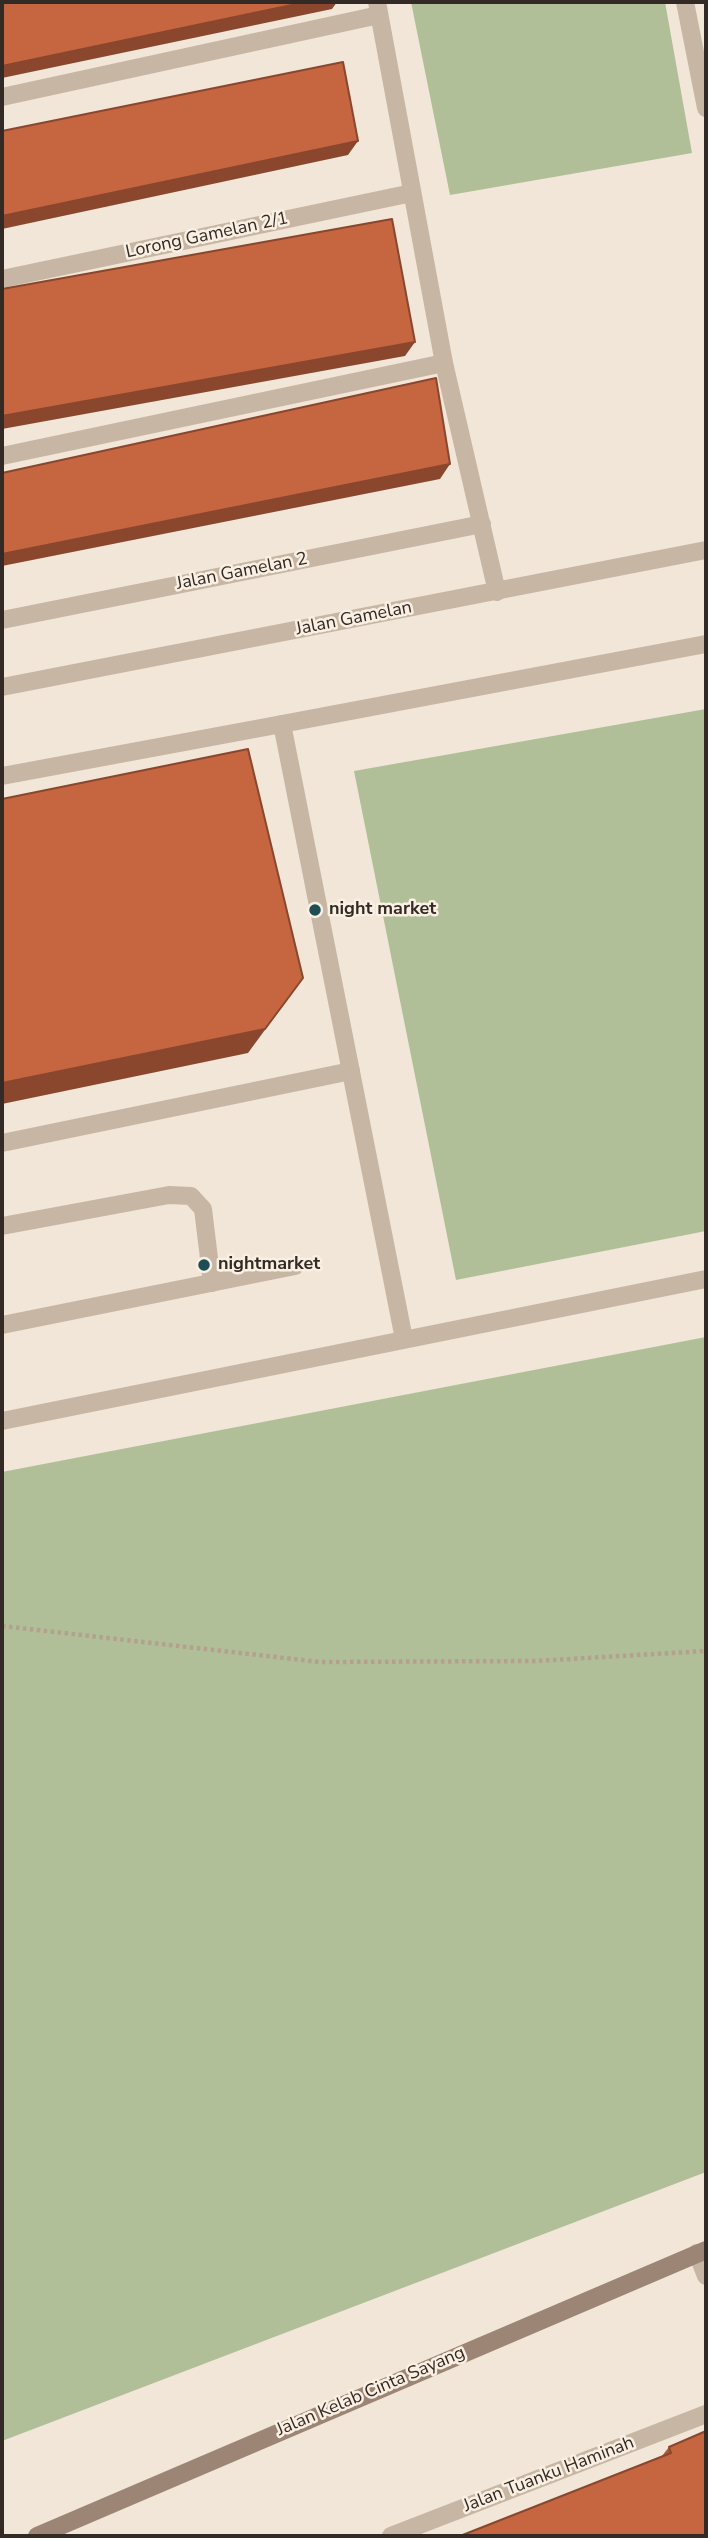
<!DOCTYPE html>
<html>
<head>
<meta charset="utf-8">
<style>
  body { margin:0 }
  #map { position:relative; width:708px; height:2538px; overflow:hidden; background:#f1e6d7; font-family:"Nunito Sans",sans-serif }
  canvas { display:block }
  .frame { position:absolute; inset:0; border:4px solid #342a25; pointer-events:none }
</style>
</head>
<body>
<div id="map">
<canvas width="708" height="2538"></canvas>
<div class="frame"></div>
</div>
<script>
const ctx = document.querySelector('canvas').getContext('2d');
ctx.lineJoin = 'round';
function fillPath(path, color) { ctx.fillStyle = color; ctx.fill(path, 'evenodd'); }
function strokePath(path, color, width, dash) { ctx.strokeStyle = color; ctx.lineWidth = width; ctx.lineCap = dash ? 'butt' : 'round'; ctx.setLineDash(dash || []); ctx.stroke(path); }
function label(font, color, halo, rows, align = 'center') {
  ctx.font = font + ' "Nunito Sans",sans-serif'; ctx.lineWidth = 5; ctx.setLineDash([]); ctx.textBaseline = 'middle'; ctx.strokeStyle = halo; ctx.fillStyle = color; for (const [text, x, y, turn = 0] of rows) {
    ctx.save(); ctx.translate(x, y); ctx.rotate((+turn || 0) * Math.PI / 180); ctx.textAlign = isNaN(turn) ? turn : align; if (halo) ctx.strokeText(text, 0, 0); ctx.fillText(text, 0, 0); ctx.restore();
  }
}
fillPath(new Path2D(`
  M411,2h254l27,151 -242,42z
  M706,709v522l-250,49 -102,-509z
  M706,1337v835l-704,269v-969z`), '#b0bf98');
strokePath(new Path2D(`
  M2,1626l318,36 215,-1 171,-10`), '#b4a08e', 4.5, [3.5, 3.5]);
strokePath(new Path2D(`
  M2,97l377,-82
  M2,456l442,-93
  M2,776l280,-52
  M2,1143l349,-72
  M2,1226l167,-31 22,1 12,13 9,74
  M2,1325l293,-59`), '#c8b6a4', 18);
strokePath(new Path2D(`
  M377,2l67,361 53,229
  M685,2l21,106
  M2,279l410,-86
  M2,620l480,-96
  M2,687l704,-137
  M404,1339l-122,-615 424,-80
  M2,1421l704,-142
  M697,2253l9,23
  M391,2536l315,-122`), '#c8b6a4', 18);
strokePath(new Path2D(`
  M37,2536l669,-286`), '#9c8575', 18);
fillPath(new Path2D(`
  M669,2447l37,89 -44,-80z`), '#a95838');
fillPath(new Path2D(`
  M306,2h31l-5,7 -330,69v-12z
  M358,141l-10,14 -346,74v-13z
  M415,342l-10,14 -403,73v-13z
  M450,464l-10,15 -438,87v-12z
  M303,978l-55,75 -246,51v-21z`), '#8a472e');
const building = new Path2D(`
  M2,2h304l-304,64z
  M343,62l15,79 -356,75v-85z
  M392,219l23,123 -413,74v-127z
  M436,378l14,86 -448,90v-81z
  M248,749l55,229 -38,51 -263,54v-284z
  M706,2431v105h-246l211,-83 -2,-6z`);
fillPath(building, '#c56641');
strokePath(building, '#8a472e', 2);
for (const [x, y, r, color] of [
  [315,910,7,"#1c4e54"],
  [204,1265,7,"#1c4e54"]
]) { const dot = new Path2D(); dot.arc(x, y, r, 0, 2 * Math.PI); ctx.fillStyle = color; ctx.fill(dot); strokePath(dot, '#f9f0e3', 2.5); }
label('18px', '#342a25', '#f9f0e3', [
  ["Lorong Gamelan 2/1",207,236,-12],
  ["Jalan Gamelan 2",242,572,-11],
  ["Jalan Gamelan",354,619,-11],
  ["Jalan Kelab Cinta Sayang",371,2392,-23],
  ["Jalan Tuanku Haminah",549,2475,-21]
]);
label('bold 18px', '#342a25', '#f9f0e3', [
  ["night market",329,910],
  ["nightmarket",218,1265]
], 'left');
</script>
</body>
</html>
